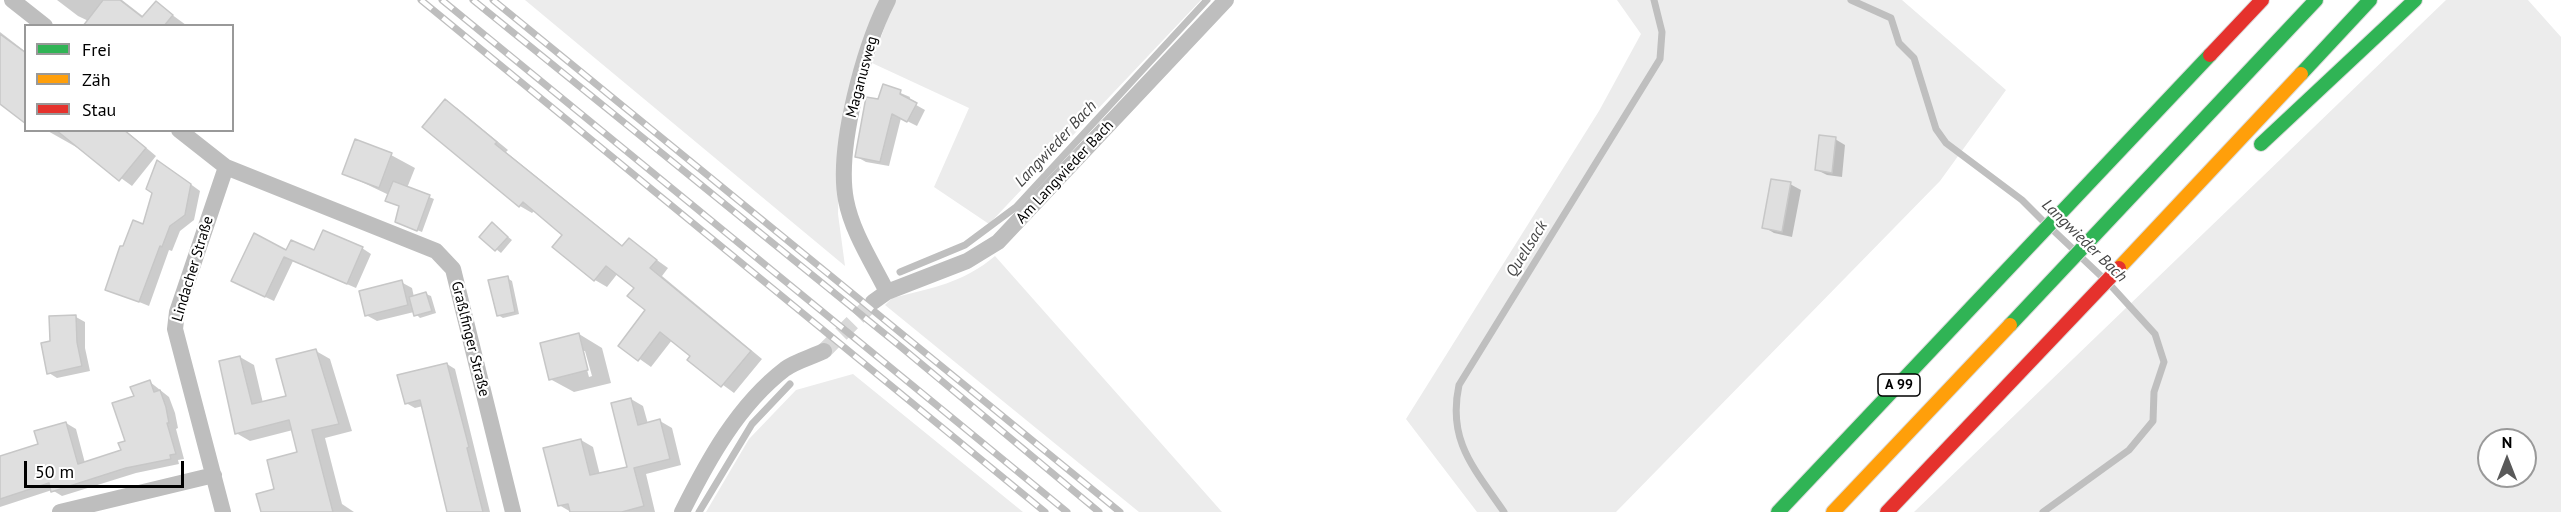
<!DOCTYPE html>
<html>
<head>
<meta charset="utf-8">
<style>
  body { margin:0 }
  #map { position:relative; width:2561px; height:512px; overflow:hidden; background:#fff; font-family:"PT Sans",sans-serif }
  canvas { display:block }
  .legend { position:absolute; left:24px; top:24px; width:210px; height:108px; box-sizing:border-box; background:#fff; border:2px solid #999; margin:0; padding:8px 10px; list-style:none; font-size:18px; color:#000 }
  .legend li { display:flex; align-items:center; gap:12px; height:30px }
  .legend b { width:30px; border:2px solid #999 }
  .north { position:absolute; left:2477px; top:428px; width:60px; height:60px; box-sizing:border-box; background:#fff; border:2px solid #999; border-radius:50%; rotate:0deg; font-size:16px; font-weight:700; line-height:24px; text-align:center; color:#000 }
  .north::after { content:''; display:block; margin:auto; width:21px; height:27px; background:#595959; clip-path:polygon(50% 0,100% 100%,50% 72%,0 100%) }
  .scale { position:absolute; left:24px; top:461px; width:160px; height:27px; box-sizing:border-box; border:3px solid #000; border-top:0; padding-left:8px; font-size:18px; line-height:21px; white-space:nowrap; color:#000; -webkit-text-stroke:4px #fff; paint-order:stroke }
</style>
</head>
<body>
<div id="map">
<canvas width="2561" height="512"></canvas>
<ul class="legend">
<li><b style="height:8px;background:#30b455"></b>Frei</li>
<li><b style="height:8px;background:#ff9f0a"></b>Zäh</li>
<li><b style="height:8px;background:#e5322d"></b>Stau</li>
</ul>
<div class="north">N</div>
<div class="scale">50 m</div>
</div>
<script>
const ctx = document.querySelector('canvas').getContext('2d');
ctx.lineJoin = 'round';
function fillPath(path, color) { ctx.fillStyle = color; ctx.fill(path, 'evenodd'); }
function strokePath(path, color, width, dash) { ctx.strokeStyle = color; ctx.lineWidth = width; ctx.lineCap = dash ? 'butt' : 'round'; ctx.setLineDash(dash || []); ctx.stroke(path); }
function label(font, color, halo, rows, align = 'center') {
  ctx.font = font + ' "PT Sans",sans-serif'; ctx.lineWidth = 4.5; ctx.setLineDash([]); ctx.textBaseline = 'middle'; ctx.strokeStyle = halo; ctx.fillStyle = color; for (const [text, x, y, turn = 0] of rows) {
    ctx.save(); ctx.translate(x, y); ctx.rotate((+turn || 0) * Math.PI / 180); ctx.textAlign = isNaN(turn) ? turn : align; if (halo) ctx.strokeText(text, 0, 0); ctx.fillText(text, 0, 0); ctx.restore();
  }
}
fillPath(new Path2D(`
  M525,0h357l-42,135 -2,79 7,52z
  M894,0h307l-212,224 -55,-37 35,-79 -97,-45z
  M1617,0h285l104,90 -66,91 -324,331h-139l-71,-93 193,-308 42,-77z
  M2446,0h82l33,37v475h-647zM2489,440h36v36h-36z
  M995,256l227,256h-83l-254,-207 7,-7c40,-10 71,-15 103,-42z
  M853,374l170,138h-317l43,-73 47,-49z`), '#ececec');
fillPath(new Path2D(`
  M57,0h65l22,17 12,-14 30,22 -87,1 -21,-10z
  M0,32l26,20v15l-26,18z
  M884,86l26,11 -1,4 16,9 -8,16 -16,-8 -12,48 -23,-4 -9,-5z
  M445,101l12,7 51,42 -2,2 118,95 5,-7 39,28 -6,8 100,83 -28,34 -45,-33 3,-4 -20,-16 -21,27 -31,-22 27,-35 -11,-22 -18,-15 -11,14 -12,-7 -31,-46 -29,-24 -3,3 -12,-7z
  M46,130h79l31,26 -24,30 -47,-34z
  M1835,139l10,6 -3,32 -15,-2 -10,-5z
  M356,141l35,14 24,13 -8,20 27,11 -12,33 -21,-8 -1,-17 -13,-6 2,-6 -46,-22z
  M167,167l33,24 -6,29 -14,11 -8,20 -3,-1 -20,56 -42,-17 17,-41 20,-22 10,-34z
  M1790,184l11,6 -9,47 -18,-4 -10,-6z
  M496,227l16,13 -11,13 -20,-16z
  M362,248l9,6 -15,34 -63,-27 -19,40 -32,-15 45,-33z
  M507,278l5,3 7,33 -16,4 -5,-3z
  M401,282l11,6 2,9 12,-3 5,2 5,17 -16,5 -6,-6 -37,9 -11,-6z
  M51,317h25l9,5v26l5,23 -33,7 -8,-5z
  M579,334l23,14 9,35 -37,9 -24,-13zM582,351h3l7,25 -3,1z
  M316,351l14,8 22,72 -27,7 17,66 12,8h-90l35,-59 -6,-23 -43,11 -14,-8 4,-76 14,8 9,38 25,-6z
  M447,364l8,5 35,143h-41l-26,-106 -8,2 -9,-5z
  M150,382l19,15 6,16 3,15 -2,1 8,30 -6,1 1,4 -43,9 -74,23 -10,-6 -52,17v-50l40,-12 26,-22 10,6 9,34 37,-12 14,-54z
  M631,399l12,7 5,18 12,-3 12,7 9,37 -35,9 9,38h-84l-12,-7 22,-65 12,7 7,28 29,-7z`), '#0003');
strokePath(new Path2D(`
  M1851,0l40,18 8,25 15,15 22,71 10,14 76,57 20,20
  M2055,232l18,17
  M2083,259l18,17
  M900,272l65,-27 51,-38 191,-207
  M699,512l53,-88 38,-40
  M1504,512c-30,-44 -57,-71 -45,-127l201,-326 2,-27 -8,-32
  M2043,512l86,-62 24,-29 1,-29 10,-30 -9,-28 -42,-46`), '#bfbfbf', 7);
const building = new Path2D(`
  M103,0h17l22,17 14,-16 17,14 -9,11h-81z
  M0,34l26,19v71l-26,-20z
  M883,84l18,6 -1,4 17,9 -10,19 -15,-8 -12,48 -25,-5 11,-60 12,2z
  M445,99l52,43 -2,2 127,102 7,-8 28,22 -7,8 101,83 -30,36 -34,-27 3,-4 -30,-24 -22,29 -20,-15 27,-36 -18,-14 7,-8 -28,-22 -12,15 -42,-34 10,-12 -39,-33 -4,5 -97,-80z
  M56,130h68l22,18 -27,33z
  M1819,135l17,2 -4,36 -17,-3z
  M355,139l37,14 -13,35 -37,-14z
  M157,160l34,24 -6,31 -15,11 -8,21 -2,-1 -21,56 -34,-12 15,-44h3l10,-26 10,4 9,-31 -6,-4z
  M1771,179l20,3 -9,50 -20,-4z
  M393,181l37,14 -13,36 -22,-9 4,-16 -14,-5z
  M492,222l16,15 -13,14 -16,-14z
  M323,230l40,17 -16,37 -63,-27 -19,40 -34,-16 23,-48 32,17 5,-10 23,10z
  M508,276l7,36 -18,4 -9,-36z
  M402,280l6,25 -43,11 -6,-25z
  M426,292l6,19 -18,5 -5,-19z
  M76,315l1,27 5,24 -35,8 -6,-31 9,-2 -1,-25z
  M579,333l9,37 -39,10 -9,-37z
  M316,349l23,75 -27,6 21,82h-72l-5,-18 18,-5 -7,-29 30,-8 -8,-32 -54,14 -16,-73 21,-5 12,48 34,-8 -10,-37z
  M447,363l22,84 -2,1 16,64h-36l-27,-112 -15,4 -8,-29z
  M150,380l4,12 6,-2 6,17 3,16h-2l9,31 -6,1 1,4 -45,9 -75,24 -2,-9 -49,16v-43l38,-12 -4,-13 32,-9 12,42 43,-14 -3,-7 7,-2 -13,-38 22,-7 -4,-9z
  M631,398l7,27 22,-6 10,40 -36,9 10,38 -22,6h-52l-2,-8 -10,2 -15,-58 38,-9 9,36 37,-8 -16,-64z`);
fillPath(building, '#dfdfdf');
strokePath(building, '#c7c7c7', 1.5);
strokePath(new Path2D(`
  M824,351l49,-49`), '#d9d9d9', 16, [16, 8]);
const fast = new Path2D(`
  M2301,74l69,-74
  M2261,144l154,-144
  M2010,325l306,-325
  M1778,512l432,-457`);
const slow = new Path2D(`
  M2119,268l182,-194
  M1833,512l177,-187`);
const jam = new Path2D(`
  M2210,55l52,-55
  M1887,512l232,-244`);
strokePath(fast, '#dbdbdb', 16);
strokePath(slow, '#dbdbdb', 16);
strokePath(jam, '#dbdbdb', 16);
strokePath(new Path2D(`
  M12,0l33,26
  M179,130l47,37 210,84 17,18 60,243
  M887,292c-15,-30 -35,-60 -41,-92 -10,-52 18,-153 42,-200
  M873,302l14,-10 80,-31 31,-19 228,-242
  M60,512l154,-37
  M223,512l-48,-183 2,-17 49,-145
  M682,512c26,-52 56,-107 103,-143 11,-8 27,-12 39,-18`), '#bebebe', 16);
strokePath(fast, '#30b455', 14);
strokePath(slow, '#ff9f0a', 14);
strokePath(jam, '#e5322d', 14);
const rail = new Path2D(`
  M421,0l624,512
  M442,0l625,512
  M473,0l428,347 198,165
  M493,0l627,512`);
strokePath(rail, '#bebebe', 7);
strokePath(rail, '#fff', 4.5, [14]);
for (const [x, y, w] of [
  [1899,385,42]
]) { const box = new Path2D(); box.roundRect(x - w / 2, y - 11, w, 22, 4.5); ctx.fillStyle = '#fff'; ctx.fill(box); strokePath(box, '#000', 1.5); }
label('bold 14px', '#000', null, [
  ["A 99",1899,385]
]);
label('15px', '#000', '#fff', [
  ["Maganusweg",862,77,-75],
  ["Am Langwieder Bach",1065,172,-47],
  ["Lindacher Straße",193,269,-73],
  ["Graßlfinger Straße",470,339,76]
]);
label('italic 16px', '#444', '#fff', [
  ["Langwieder Bach",1056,144,-47],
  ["Langwieder Bach",2084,241,44],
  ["Quellsack",1527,249,-58]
]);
</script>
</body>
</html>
